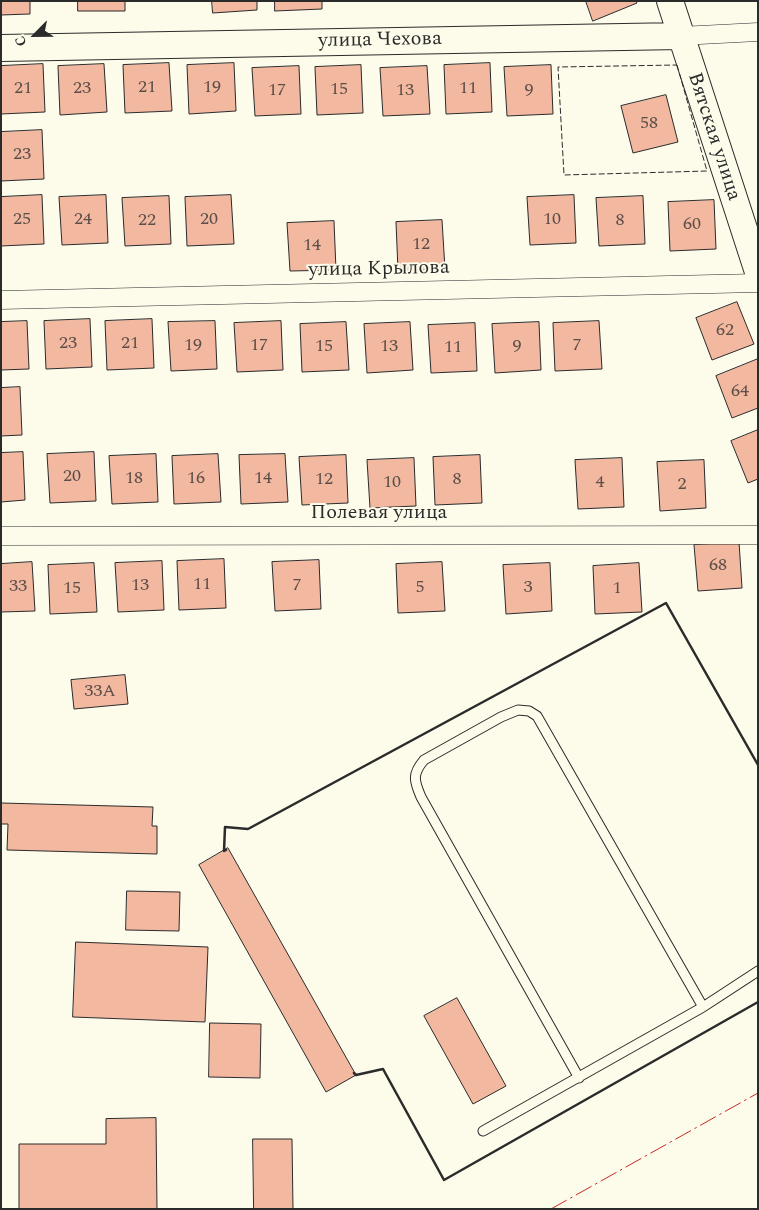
<!DOCTYPE html>
<html>
<head>
<meta charset="utf-8">
<style>
  body { margin:0 }
  #map { position:relative; width:759px; height:1210px; overflow:hidden; background:#fdfbea; font-family:Spectral,serif }
  canvas { display:block }
  .frame { position:absolute; inset:0; border:2px solid #2b2b2b; pointer-events:none }
  .north { position:absolute; left:10px; top:10px; width:50px; height:50px; -webkit-text-stroke:4px #fdfbea; paint-order:stroke; rotate:247deg; font-size:14px; font-weight:700; line-height:20px; text-align:center; color:#2b2b2b }
  .north::after { content:''; display:block; margin:auto; width:18px; height:22px; background:#2b2b2b; clip-path:polygon(50% 0,100% 100%,50% 72%,0 100%) }
</style>
</head>
<body>
<div id="map">
<canvas width="759" height="1210"></canvas>
<div class="frame"></div>
<div class="north">С</div>
</div>
<script>
const ctx = document.querySelector('canvas').getContext('2d');
ctx.lineJoin = 'round';
function fillPath(path, color) { ctx.fillStyle = color; ctx.fill(path, 'evenodd'); }
function strokePath(path, color, width, dash) { ctx.strokeStyle = color; ctx.lineWidth = width; ctx.lineCap = dash ? 'butt' : 'round'; ctx.setLineDash(dash || []); ctx.stroke(path); }
function label(font, color, halo, rows, align = 'center') {
  ctx.font = font + ' Spectral,serif'; ctx.lineWidth = 4; ctx.setLineDash([]); ctx.textBaseline = 'middle'; ctx.strokeStyle = halo; ctx.fillStyle = color; for (const [text, x, y, turn = 0] of rows) {
    ctx.save(); ctx.translate(x, y); ctx.rotate((+turn || 0) * Math.PI / 180); ctx.textAlign = isNaN(turn) ? turn : align; if (halo) ctx.strokeText(text, 0, 0); ctx.fillText(text, 0, 0); ctx.restore();
  }
}
const building = new Path2D(`
  M1,1h29v13l-29,1z
  M78,1h47v10h-47z
  M212,1h45v9l-44,3z
  M275,1h47v8l-47,2z
  M586,1h50l1,2 -44,18z
  M169,63l3,48 -47,2 -2,-48z
  M234,63l2,48 -47,3 -2,-49z
  M490,63l2,49 -46,2 -2,-49z
  M43,64l2,48 -44,2v-48z
  M104,64l3,48 -47,3 -2,-49z
  M361,65l2,48 -46,2 -2,-48z
  M551,65l2,49 -46,2 -3,-49z
  M299,66l2,48 -46,2 -3,-48z
  M427,66l3,48 -47,2 -3,-48z
  M666,95l12,47 -45,11 -12,-47z
  M42,130l2,49 -43,2v-49z
  M42,195l2,49 -43,2v-49z
  M106,195l2,48 -46,2 -3,-48z
  M231,195l3,49 -47,2 -2,-49z
  M574,195l2,48 -46,2 -3,-48z
  M169,196l2,48 -46,2 -3,-48z
  M643,196l2,48 -46,2 -3,-48z
  M714,200l2,49 -46,2 -2,-49z
  M442,220l3,49 -47,2 -2,-49z
  M334,221l2,49 -46,1 -3,-48z
  M737,302l17,42 -42,16 -16,-42z
  M90,319l2,48 -46,2 -2,-48z
  M152,319l2,49 -47,2 -2,-49z
  M27,321l2,48 -28,1v-48z
  M215,321l2,48 -46,2 -3,-49z
  M281,321l2,49 -46,2 -3,-49z
  M599,321l3,48 -47,2 -2,-48z
  M346,322l3,48 -47,2 -2,-48z
  M410,322l3,48 -46,3 -3,-49z
  M539,322l2,48 -46,3 -3,-49z
  M475,323l2,48 -46,2 -3,-48z
  M758,359v49l-26,10 -16,-42z
  M20,387l2,48 -21,1v-48z
  M758,430v49l-10,4 -17,-42z
  M23,452l2,48 -24,2v-49z
  M94,452l2,49 -46,2 -3,-49z
  M156,454l2,48 -46,2 -3,-48z
  M218,454l3,48 -47,2 -2,-48z
  M285,454l3,48 -47,2 -2,-49z
  M346,455l2,48 -46,2 -3,-48z
  M480,455l2,48 -47,2 -2,-48z
  M414,458l2,48 -46,2 -3,-48z
  M622,458l2,49 -46,2 -3,-49z
  M704,460l2,48 -46,3 -3,-49z
  M739,542l3,46 -44,3 -4,-46z
  M224,559l2,49 -47,2 -2,-49z
  M319,560l2,49 -46,2 -3,-49z
  M162,561l2,49 -46,2 -3,-49z
  M32,562l3,49 -34,1v-48z
  M442,562l3,49 -47,2 -2,-49z
  M94,563l3,49 -47,2 -2,-49z
  M550,563l2,48 -46,3 -3,-49z
  M639,563l3,49 -47,2 -2,-48z
  M125,675l3,29 -54,5 -3,-29z
  M1,803l152,4 -1,19h5v28l-150,-4 1,-26h-7z
  M228,848l128,227 -30,17 -127,-227z
  M127,891l53,1 -1,39 -53,-1z
  M76,942l132,5 -3,75 -132,-5z
  M457,998l49,88 -33,18 -49,-88z
  M210,1023l51,1 -1,54 -51,-1z
  M156,1118l1,91h-138v-65h87v-25z
  M253,1139h39l1,70h-39z`);
fillPath(building, '#f2b8a0');
strokePath(building, '#2b2b2b', 1);
const service = new Path2D(`
  M579,1078l-158,-281c-7,-16 -9,-23 3,-37l77,-43 17,-7 11,1 8,5 166,291
  M483,1131l220,-124 55,-36`);
const minor = new Path2D(`
  M680,36l78,-4
  M1,300l757,-17
  M1,536l757,-1`);
const secondary = new Path2D(`
  M670,1l88,271
  M1,48l679,-12`);
strokePath(service, '#2b2b2b', 11);
strokePath(minor, '#2b2b2b', 19);
strokePath(secondary, '#2b2b2b', 28);
strokePath(service, '#fdfbea', 9);
strokePath(minor, '#fdfbea', 18);
strokePath(secondary, '#fdfbea', 26);
strokePath(new Path2D(`
  M677,65l30,106 -143,4 -6,-108z`), '#2b2b2b', 1, [6, 2.5]);
strokePath(new Path2D(`
  M226,850l-2,1 1,-24 23,2 418,-226 92,162
  M354,1073l2,2 27,-6 61,111 314,-178`), '#2b2b2b', 2.5);
strokePath(new Path2D(`
  M551,1209l207,-116`), '#c62828', 1, [18, 4, 2.5, 4]);
label('18px', '#5d4e48', null, [
  ["21",147,88],
  ["19",212,88],
  ["21",23,89],
  ["23",82,89],
  ["11",468,89],
  ["15",339,90],
  ["17",277,91],
  ["13",405,91],
  ["9",529,91],
  ["58",649,124],
  ["23",22,155],
  ["25",22,220],
  ["24",83,220],
  ["20",209,220],
  ["10",552,220],
  ["22",147,221],
  ["8",620,221],
  ["60",692,225],
  ["12",421,245],
  ["14",312,246],
  ["62",725,331],
  ["23",68,344],
  ["21",130,344],
  ["19",193,346],
  ["17",259,346],
  ["7",577,346],
  ["15",324,347],
  ["13",389,347],
  ["9",517,347],
  ["11",453,348],
  ["64",740,392],
  ["20",72,477],
  ["18",134,479],
  ["16",196,479],
  ["14",263,479],
  ["12",324,480],
  ["8",457,480],
  ["10",392,483],
  ["4",600,483],
  ["2",682,485],
  ["68",718,566],
  ["11",202,585],
  ["13",140,586],
  ["7",297,586],
  ["33",18,587],
  ["5",420,588],
  ["3",528,588],
  ["15",72,589],
  ["1",617,589],
  ["33А",100,692]
]);
label('20px', '#2b2b2b', '#fdfbea', [
  ["улица Чехова",380,41,-1],
  ["Вятская улица",713,137,72],
  ["улица Крылова",379,270,-1],
  ["Полевая улица",379,514]
]);
</script>
</body>
</html>
